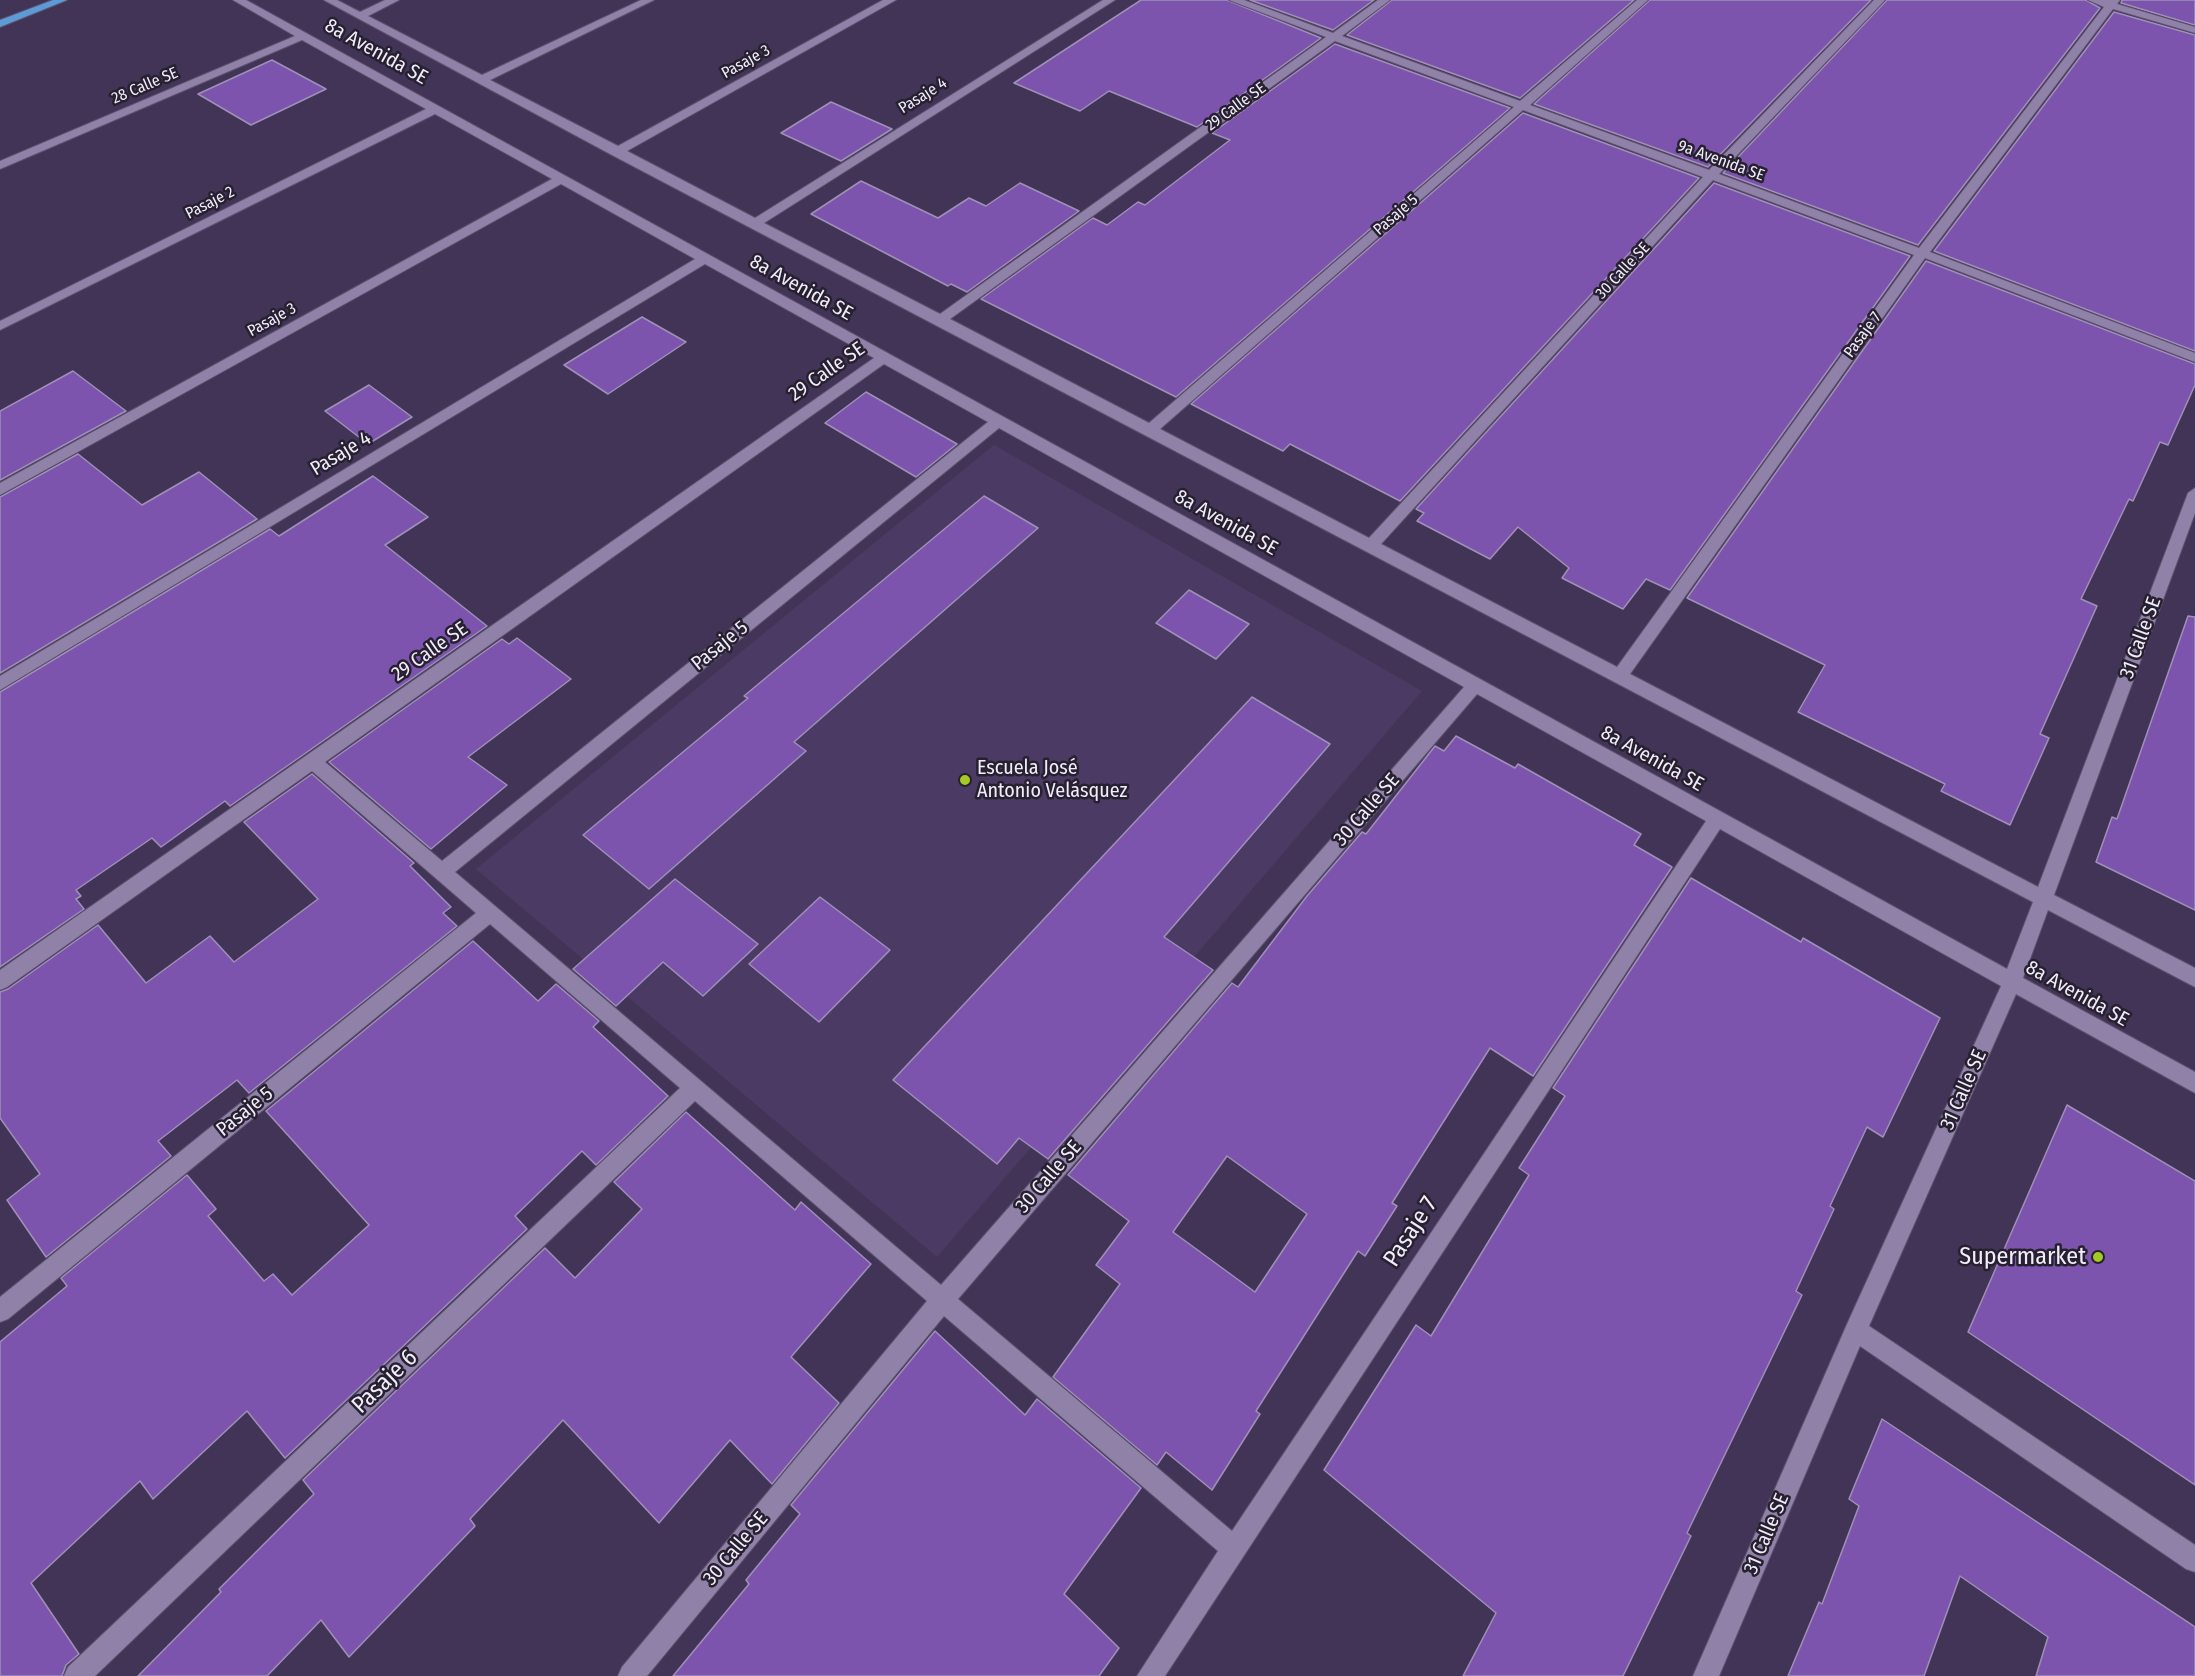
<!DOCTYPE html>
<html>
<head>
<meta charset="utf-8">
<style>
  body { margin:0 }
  canvas { display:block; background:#423456 }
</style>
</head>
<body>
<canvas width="2195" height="1676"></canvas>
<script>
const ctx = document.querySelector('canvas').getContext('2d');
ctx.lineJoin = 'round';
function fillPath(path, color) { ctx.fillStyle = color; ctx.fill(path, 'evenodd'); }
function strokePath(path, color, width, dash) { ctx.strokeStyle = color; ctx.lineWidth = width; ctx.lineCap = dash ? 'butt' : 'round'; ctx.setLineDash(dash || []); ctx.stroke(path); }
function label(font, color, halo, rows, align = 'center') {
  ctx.font = font + ' "Fira Sans Condensed",sans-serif'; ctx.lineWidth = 5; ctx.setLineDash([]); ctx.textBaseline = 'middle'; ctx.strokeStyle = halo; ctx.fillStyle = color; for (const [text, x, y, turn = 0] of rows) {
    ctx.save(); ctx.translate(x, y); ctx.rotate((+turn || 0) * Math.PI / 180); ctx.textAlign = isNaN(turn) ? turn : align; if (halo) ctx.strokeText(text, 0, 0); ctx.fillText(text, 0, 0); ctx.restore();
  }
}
fillPath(new Path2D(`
  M994,445l428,246 -485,566 -461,-388z`), '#4b3a63');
const building = new Path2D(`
  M1141,0h86l94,38 -124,89 -88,-36 -29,20 -66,-28z
  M1250,0h124l-41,30z
  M1392,0h242l-114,98 -173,-63z
  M1650,0h221l-163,167 -174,-63z
  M1887,0h199l14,8 -182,237 -195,-72z
  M2122,0h73v25l-74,-22z
  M2114,12l81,23v316l-261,-100z
  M1335,44l175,64 -334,289 -195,-98 112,-81 14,7 31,-23 7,3 85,-65 -18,-7z
  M272,60l54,29 -75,36 -53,-31z
  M831,102l61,27 -51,32 -60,-28z
  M1523,113l176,65 -299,323 -110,-57 -7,7 -92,-47z
  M861,181l77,37 31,-20 17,8 34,-23 59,28 -112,81 -16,-8 -3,2 -137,-72z
  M1714,183l196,73 -240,334 -24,-11 -23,30 -61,-31 7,-10 -51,-41 -28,32 -73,-38 7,-8 -8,-4z
  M1926,261l269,103v21l-27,60 -8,-3 -27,59 -4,-2 -48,100 16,7 -57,128 9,4 -39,87 -69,-34 4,-7 -147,-72 27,-47 -138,-67z
  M642,317l44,25 -78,52 -44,-29z
  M73,371l53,40 -126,69v-69z
  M369,385l43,32 -44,27 -43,-33z
  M866,392l91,52 -41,33 -91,-54z
  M78,454l64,51 57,-33 58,47 -257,154v-176z
  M373,476l55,41 -43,28 102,81 -257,180 -5,-5 -64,46 -9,-9 -76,52 5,6 -5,3 8,10 -84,58v-275l270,-163 9,7z
  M984,496l54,32 -244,214 12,9 -157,138 -66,-54 165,-137 -4,-2z
  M1189,590l60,34 -33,35 -60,-36z
  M2188,616l7,1v293l-99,-48 16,-45 5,2z
  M517,638l54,41 -103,78 39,28 -76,64 -102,-87 173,-123 7,5z
  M1252,697l78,47 -166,193 49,33 -165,189 -29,-21 -22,26 -104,-84z
  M1456,736l59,32 3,-4 123,70 -7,11 38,22 -139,209 -43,-28 -98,155 5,3 -32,50 -7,-5 -102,160 4,3 -48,76 -46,-38 -9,13 -104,-88 67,-93 -24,-19 33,-44 -61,-46 164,-192 6,4 69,-91 55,-64 4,2 69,-88 9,5zM1227,1156l80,58 -52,78 -82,-60z
  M312,774l102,89 -4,3 41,41 -8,6 14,13 -208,167 -12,-13 -79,61 13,15 -125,101 -39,-57 33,-26 -40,-56v-126l8,-3 90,-64 48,58 64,-47 24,26 84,-63 -74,-77z
  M1691,878l110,64 2,-4 137,80 -57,119 -16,-10 -37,79 4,3 -38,82 6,4 -115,238 4,3 -68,140h-160l33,-63 -172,-143 92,-145 15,11 98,-161 -10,-7 46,-72 -12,-8z
  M675,879l83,65 -55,52 -40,-34 -47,44 -43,-37z
  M820,897l70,53 -71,72 -70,-58z
  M473,941l65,60 18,-17 43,37 -6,6 75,69 -72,69 -14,-14 -67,65 12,13 -242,229 -38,-47 -94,88 -13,-18 -109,102 48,71 -13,11 -4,11h-62v-334l67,-56 -6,-8 126,-103 29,34 -8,7 56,65 9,-7 19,21 77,-70 -103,-114z
  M2067,1105l128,76v304l-227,-153z
  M686,1112l109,98 6,-8 70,62 -80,93 48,46 -67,81 -42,-44 -71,83 -96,-103 -93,99 5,7 -126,131 -28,-37 -54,56h-129l83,-84 -2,-3 95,-95 -11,-14 242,-232 30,30 67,-69 -28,-27z
  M935,1331l90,84 12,-16 104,89 -77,106 55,54 -20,28h-426l76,-92 -3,-4 54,-66 -9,-9z
  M1882,1419l313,208v49h-159l12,-39 -88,-61 -36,100h-136l31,-74 3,2 37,-98 -10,-7z`);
fillPath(building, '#7c54ae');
strokePath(building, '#9f90b8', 1.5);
const minor = new Path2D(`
  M233,0h13l1761,969 26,-67 -1421,-747 -288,-155h13l23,12 25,-12h14l-31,16 114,59 159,-75h13l-164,80 128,66 265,-146h13l-269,151 128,67 348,-218h12l-351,223 176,91 386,-277 -97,-37h15l89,33 45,-33h12l-48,36 178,65 117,-101h11l-118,105 179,65 165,-170h11l-166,174 200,74 185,-241 -16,-7h32l-3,4 78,23v6l-82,-24 -183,243 265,101v9l-270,-104 -295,416 408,213 150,-394 7,-5v25l-141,382 141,73v19l-147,-77 -25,68 172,94v21l-179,-99 -147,332 326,219v27l-9,-3 -326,-223 -141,330h-26l155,-354 153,-336 -281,-157 -555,847h-28l81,-125 -274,-235 -297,360h-29l4,-9 305,-366 -232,-200 -600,575h-31l4,-9 612,-579 -190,-164 -482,395 -8,3v-25l476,-384 -164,-142 -305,216 -7,3v-20l874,-612 -169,-94 -705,426v-14l695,-417 -134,-75 -561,311v-12l552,-304 -117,-65 -435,216v-9l426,-212 -124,-69 -302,129v-8l295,-125zM1335,41l179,66 -365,316 -199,-104zM1523,110l180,67 -334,361 -209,-109zM1713,180l201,75 -297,412 -236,-123zM884,364l104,58 -546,439 -117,-99zM999,428l465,259 -523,598 -486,-413zM1477,694l229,127 -474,710 -274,-232z`);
const major = new Path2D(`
  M53,0h14l-67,27v-7z`);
strokePath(minor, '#5d516d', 2);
strokePath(major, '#5d516d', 2);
fillPath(minor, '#9081a8');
fillPath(major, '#5d9bd7');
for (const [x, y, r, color] of [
  [965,780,6,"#a4c824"],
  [2098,1257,6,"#a4c824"]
]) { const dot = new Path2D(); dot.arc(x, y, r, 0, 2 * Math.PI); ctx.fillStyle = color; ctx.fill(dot); strokePath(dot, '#26202f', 2); }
label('16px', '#f1ebfc', '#26202f', [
  ["Pasaje 3",746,62,-29],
  ["28 Calle SE",145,86,-23],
  ["Pasaje 4",923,96,-32],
  ["29 Calle SE",1236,107,-36],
  ["9a Avenida SE",1721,161,20],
  ["Pasaje 2",210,203,-27],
  ["Pasaje 5",1396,215,-41],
  ["30 Calle SE",1623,271,-47],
  ["Pasaje 3",272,320,-29],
  ["Pasaje 7",1863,335,-54]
]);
label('20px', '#f1ebfc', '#26202f', [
  ["8a Avenida SE",376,52,29],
  ["8a Avenida SE",801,288,29],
  ["29 Calle SE",827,372,-35],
  ["Pasaje 4",341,454,-31],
  ["8a Avenida SE",1226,523,29],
  ["31 Calle SE",2141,638,-70],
  ["Pasaje 5",720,646,-39],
  ["29 Calle SE",430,652,-35],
  ["8a Avenida SE",1652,759,29],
  ["30 Calle SE",1367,810,-49],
  ["8a Avenida SE",2077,994,29],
  ["31 Calle SE",1964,1090,-66],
  ["Pasaje 5",245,1112,-39],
  ["30 Calle SE",1049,1177,-49],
  ["31 Calle SE",1767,1534,-67],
  ["30 Calle SE",736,1549,-50]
]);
label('20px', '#f1ebfc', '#26202f', [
  ["Escuela José",977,768],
  ["Antonio Velásquez",977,791]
], 'left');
label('24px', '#f1ebfc', '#26202f', [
  ["Pasaje 7",1411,1232,-57],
  ["Pasaje 6",385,1382,-44]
]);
label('24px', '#f1ebfc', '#26202f', [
  ["Supermarket",2086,1257]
], 'right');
</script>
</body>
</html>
